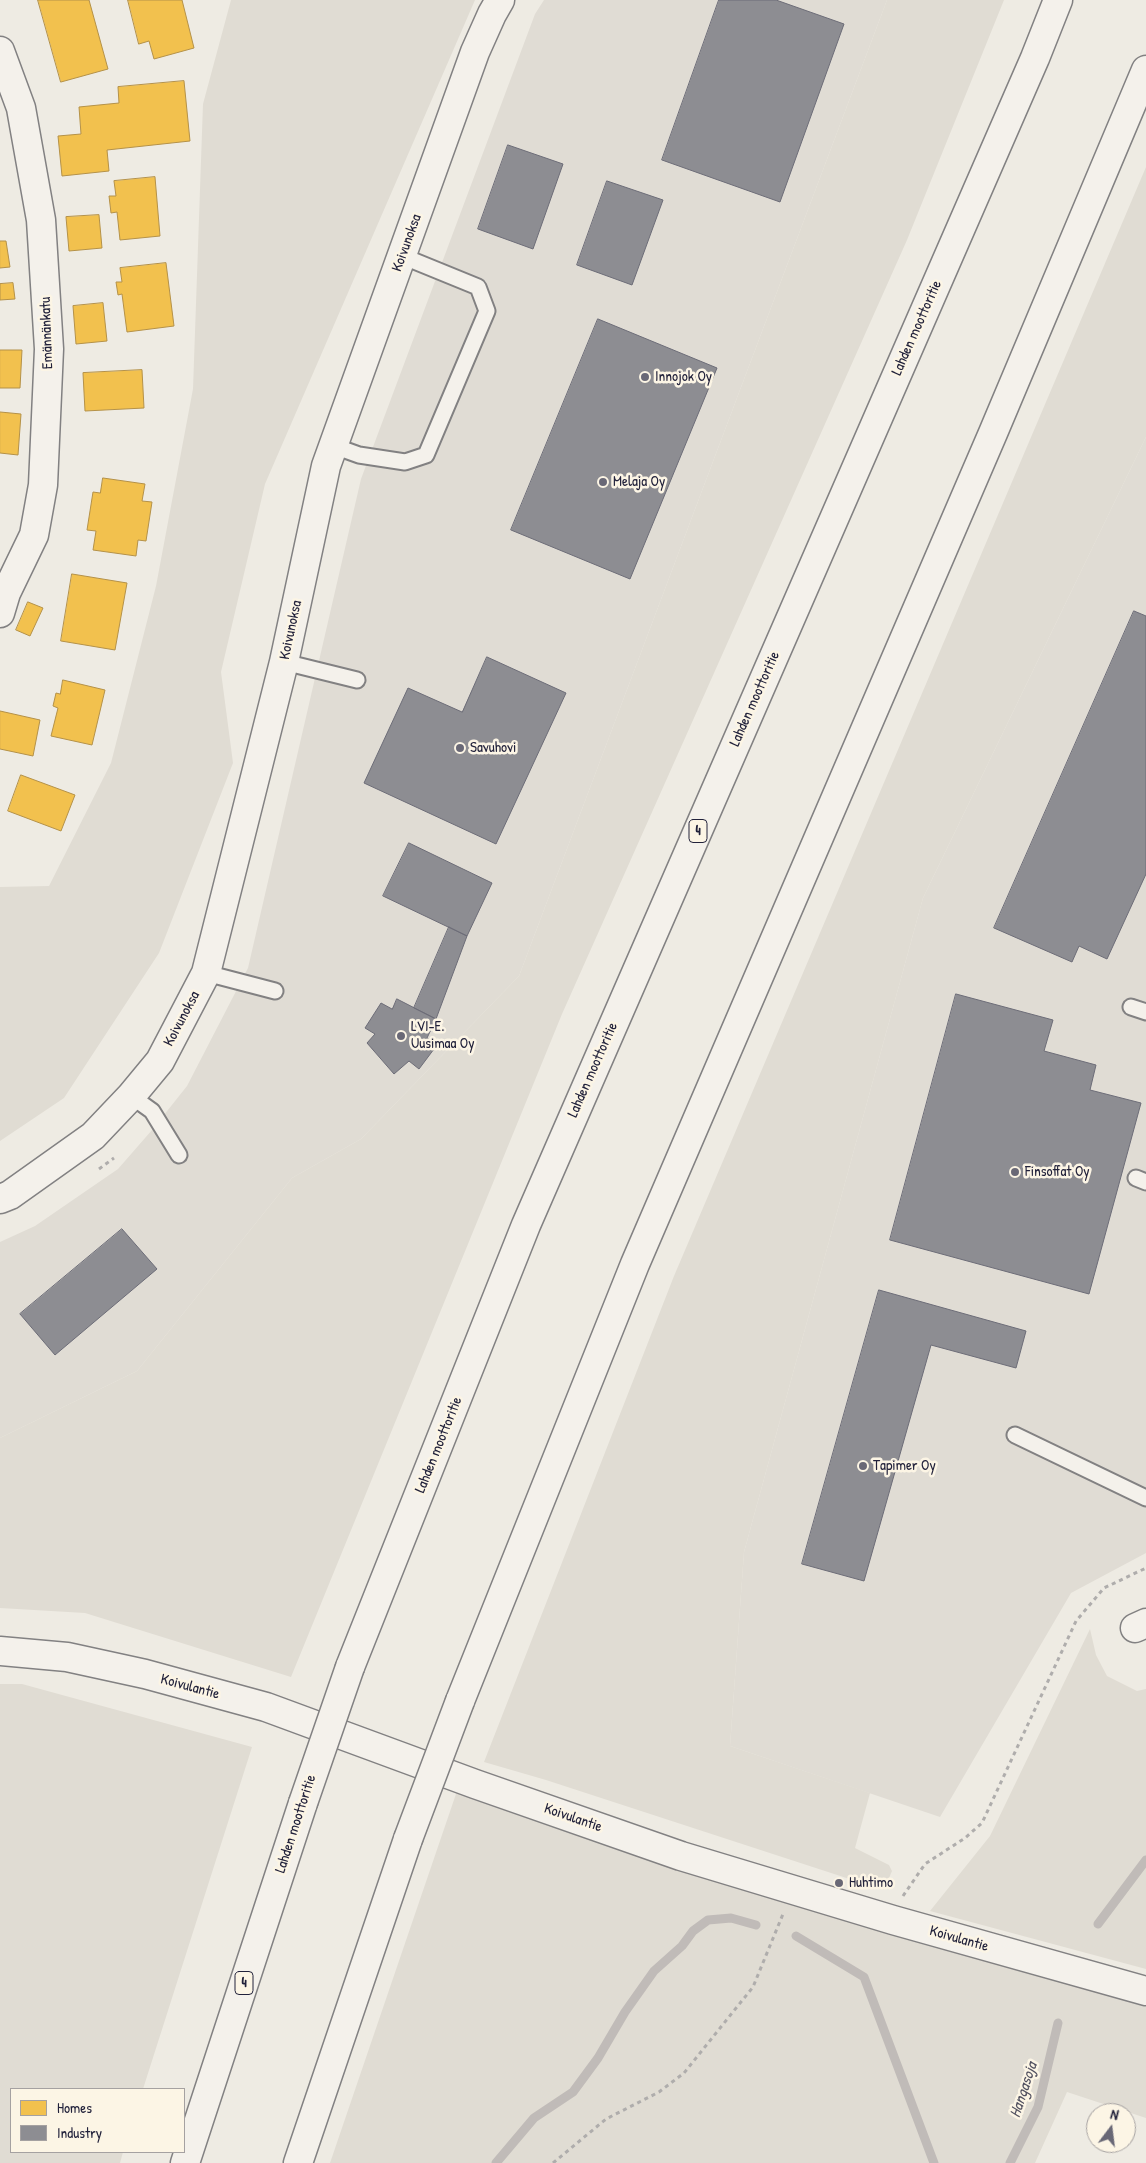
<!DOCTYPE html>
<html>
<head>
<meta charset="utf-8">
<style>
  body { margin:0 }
  #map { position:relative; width:1146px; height:2163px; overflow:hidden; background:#eeebe3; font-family:"Patrick Hand",sans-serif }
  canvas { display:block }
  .legend { position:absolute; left:10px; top:2088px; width:175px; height:65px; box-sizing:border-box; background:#fcf5e5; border:1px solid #a5a1a1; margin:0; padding:6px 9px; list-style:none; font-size:15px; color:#22223b }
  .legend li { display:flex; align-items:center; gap:10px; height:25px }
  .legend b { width:25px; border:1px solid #a5a1a1 }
  .north { position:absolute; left:1086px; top:2103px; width:50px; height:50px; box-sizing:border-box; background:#fcf5e5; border:1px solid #a5a1a1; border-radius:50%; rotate:15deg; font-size:14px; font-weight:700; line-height:20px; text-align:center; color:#22223b }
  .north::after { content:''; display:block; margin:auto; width:18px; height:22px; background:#696876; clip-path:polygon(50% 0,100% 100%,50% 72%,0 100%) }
</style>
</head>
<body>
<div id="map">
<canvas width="1146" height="2163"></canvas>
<ul class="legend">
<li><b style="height:14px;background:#f2c14e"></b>Homes</li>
<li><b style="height:14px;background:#8d8d92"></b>Industry</li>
</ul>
<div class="north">N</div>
</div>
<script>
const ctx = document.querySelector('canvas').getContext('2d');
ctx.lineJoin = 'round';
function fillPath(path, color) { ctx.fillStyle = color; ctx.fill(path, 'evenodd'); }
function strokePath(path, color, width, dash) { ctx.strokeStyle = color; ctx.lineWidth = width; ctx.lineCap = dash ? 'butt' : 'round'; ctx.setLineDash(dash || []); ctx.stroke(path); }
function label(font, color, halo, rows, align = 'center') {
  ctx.font = font + ' "Patrick Hand",sans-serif'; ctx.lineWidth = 5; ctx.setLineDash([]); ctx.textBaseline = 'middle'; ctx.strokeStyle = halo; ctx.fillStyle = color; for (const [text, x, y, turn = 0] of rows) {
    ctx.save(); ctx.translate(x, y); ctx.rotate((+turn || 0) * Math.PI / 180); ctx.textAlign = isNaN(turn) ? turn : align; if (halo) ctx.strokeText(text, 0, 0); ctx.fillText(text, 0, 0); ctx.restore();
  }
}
fillPath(new Path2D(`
  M544,0h343l-368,976 -158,163 -69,39 -155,193 -137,67v-196l35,-16 83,-57 34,-39 35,-44 61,-118 113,-489 174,-465z
  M1146,437v1116l-75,40 -131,224 -210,-71 14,-194 179,-654z`), '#e0dcd4');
fillPath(new Path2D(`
  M231,0h244l-210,484 -44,188 12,91 -74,190 -95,145 -64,43v-254l49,-1 62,-123 45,-177 37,-197 10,-285z
  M887,0h117l-97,240 -345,774 -271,663 -206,-64 -85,-5v-170l137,-67 155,-193 69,-39 158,-163z
  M1146,167v270l-223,461 -179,654 -14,194 140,47 -15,55 34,17 3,6 -6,14 -12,2 -328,-107 -62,-18 190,-486z
  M1090,1629l6,26 11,21 30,15 9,-2v280l-216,-58 60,-75z
  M0,1684h22l230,63 -109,342h-132v63h112l-3,11h-120z
  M457,1791l689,216v111l-79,-26 -32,71h-705z`), '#e0dcd3');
const homes = new Path2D(`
  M38,0h51l19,69 -47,13z
  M128,0h54l12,48 -40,11 -5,-18 -10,3z
  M184,81l6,60 -83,9 2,21 -47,5 -4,-40 23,-2 -2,-27 40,-4 -1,-16z
  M155,177l5,59 -40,4 -3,-28 -6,1 -2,-17h7l-2,-15z
  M99,215l3,33 -33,3 -3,-34z
  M0,241h6l4,26 -10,1z
  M166,263l8,63 -47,6 -5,-38 -4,1 -2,-13h6l-2,-14z
  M13,283l2,16 -15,1v-16z
  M103,303l4,38 -31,3 -3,-38z
  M0,350h22l-2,38h-20z
  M142,370l2,38 -59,3 -2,-38z
  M0,412l21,2 -3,41 -18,-2z
  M103,478l42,6 -3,17 10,1 -6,39 -8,-1 -2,16 -43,-6 3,-19 -9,-1 6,-38 7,1z
  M72,574l55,9 -12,67 -54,-9z
  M28,602l15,6 -13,28 -14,-6z
  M63,680l42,10 -13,55 -41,-9 7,-28 -5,-2 3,-13 4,1z
  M0,711l40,9 -7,36 -33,-7z
  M21,775l54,20 -14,36 -53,-20z`);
fillPath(homes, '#f2c14e');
strokePath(homes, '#b49148', 1);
const industry = new Path2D(`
  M719,0h57l68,24 -64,178 -118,-42z
  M508,145l55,19 -30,85 -55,-20z
  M607,181l56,19 -31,85 -55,-20z
  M598,319l119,49 -87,211 -119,-49z
  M1134,611l12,5v258l-39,85 -28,-13 -7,16 -78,-34z
  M487,657l79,36 -70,151 -132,-61 44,-95 54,24z
  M409,843l83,40 -25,53 -84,-40z
  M449,927l18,9 -31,83 -22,-11z
  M956,994l97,26 -9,31 52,14 -6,25 51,13 -52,191 -199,-54z
  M397,999l39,20 -9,19 10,7 -18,24 -10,-8 -15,13 -27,-31 8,-9 -10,-6 16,-25 11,6z
  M122,1229l35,40 -102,86 -35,-41z
  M879,1290l147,41 -10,37 -85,-23 -67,236 -62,-17z`);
fillPath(industry, '#8d8d92');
strokePath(industry, '#6d6d78', 1);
strokePath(new Path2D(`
  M1098,1924l48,-64
  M796,1936l68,41 70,186
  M496,2163l38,-45 39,-26 25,-34 27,-46 29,-41 28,-25 11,-15 15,-11 23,-2 25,7
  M1010,2163l28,-56 20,-84`), '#c0bbb8', 9);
const lane = new Path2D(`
  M334,446l25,9 46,7 21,-7 61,-144 -9,-24 -76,-31
  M284,662l73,18
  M206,973l69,18
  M1131,1007l15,5
  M131,1096l21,15 27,44
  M1136,1178l10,4
  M1015,1435l131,63`);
const street = new Path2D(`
  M0,51l21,57 20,112 8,129 -6,136 -9,50 -28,58 -6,20
  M0,1199l10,-4 83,-59 38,-40 29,-35 46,-88 78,-311 42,-196 149,-414 17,-38 8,-14
  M1135,1628l11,-5`);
const secondary = new Path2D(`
  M0,1651l67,6 78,17 121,33 209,77 206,72 212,64 253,71`);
const highway = new Path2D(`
  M350,1667l176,-442 509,-1167 23,-58
  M460,1701l175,-437 358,-831 153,-363
  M185,2163l118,-360
  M298,2163l110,-324`);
strokePath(lane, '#828182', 19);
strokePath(street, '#828182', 31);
strokePath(secondary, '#828182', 31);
strokePath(highway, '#828182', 31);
strokePath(new Path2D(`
  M99,1169l15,-11
  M903,1896l22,-32 40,-26 17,-15 94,-202 28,-33 42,-20
  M553,2163l53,-44 53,-27 25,-19 69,-86 30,-73`), '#afadac', 3, [4, 4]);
strokePath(lane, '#f4f1eb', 15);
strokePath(street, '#f4f1eb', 28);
strokePath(secondary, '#f4f1eb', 28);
strokePath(highway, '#f4f1eb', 28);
const highwayBridge = new Path2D(`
  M303,1803l47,-136
  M408,1839l52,-138`);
strokePath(highwayBridge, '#828182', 31, []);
strokePath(highwayBridge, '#f4f1eb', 28);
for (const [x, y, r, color] of [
  [645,377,5,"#696876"],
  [603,482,5,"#696876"],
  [460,748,5,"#696876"],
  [401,1036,5,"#696876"],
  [1015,1172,5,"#696876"],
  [863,1466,5,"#696876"],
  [839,1883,5,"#696876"]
]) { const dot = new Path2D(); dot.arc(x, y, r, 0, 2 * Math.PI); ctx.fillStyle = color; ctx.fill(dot); strokePath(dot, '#fcf5e5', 2); }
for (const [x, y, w] of [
  [698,831,18],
  [244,1983,18]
]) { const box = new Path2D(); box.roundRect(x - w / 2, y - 11.5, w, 23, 4); ctx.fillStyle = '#fcf5e5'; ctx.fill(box); strokePath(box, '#22223b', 1); }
label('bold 14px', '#22223b', null, [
  ["4",698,831],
  ["4",244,1983]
]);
label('15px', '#22223b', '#fcf5e5', [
  ["Koivunoksa",407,243,-70],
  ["Lahden moottoritie",917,328,-66],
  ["Emännänkatu",47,333,-92],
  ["Koivunoksa",291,630,-78],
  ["Lahden moottoritie",755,699,-66],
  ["Koivunoksa",182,1019,-62],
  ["Lahden moottoritie",593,1070,-66],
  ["Lahden moottoritie",439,1445,-68],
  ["Koivulantie",190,1687,15],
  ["Koivulantie",573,1818,19],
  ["Lahden moottoritie",296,1824,-72],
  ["Koivulantie",959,1939,16]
]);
label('15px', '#22223b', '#fcf5e5', [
  ["Innojok Oy",655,377],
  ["Melaja Oy",613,482],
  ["Savuhovi",470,748],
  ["LVI-E.",411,1027],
  ["Uusimaa Oy",411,1044],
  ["Finsoffat Oy",1025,1172],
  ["Tapimer Oy",873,1466],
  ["Huhtimo",849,1883]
], 'left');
label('italic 16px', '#525160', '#fcf5e5', [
  ["Hangasoja",1024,2090,-72]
]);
</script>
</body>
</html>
